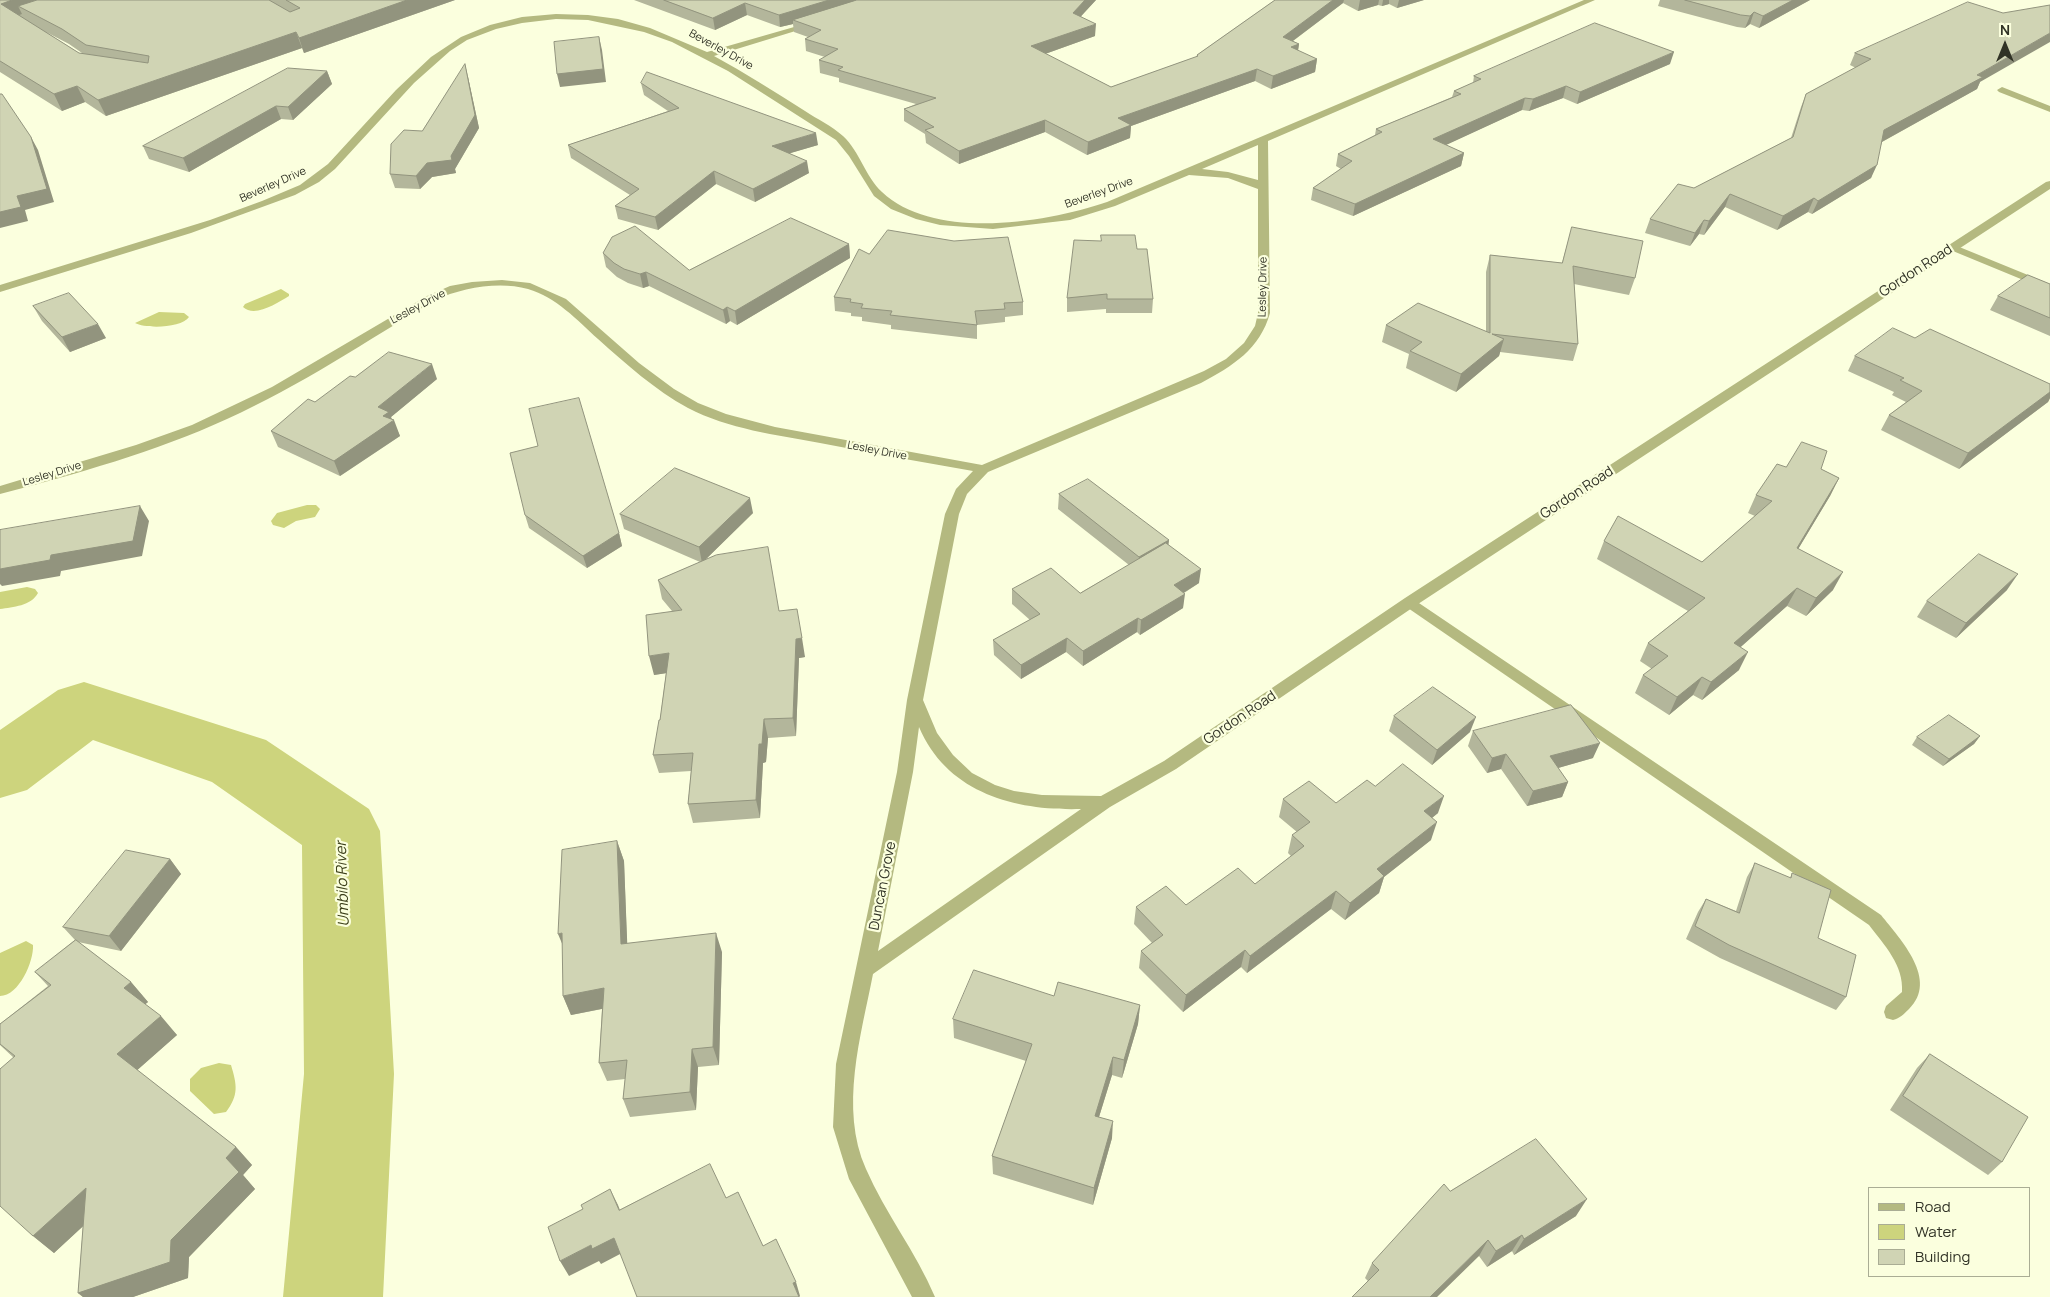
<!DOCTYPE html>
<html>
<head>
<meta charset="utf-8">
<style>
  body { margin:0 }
  #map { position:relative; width:2050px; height:1297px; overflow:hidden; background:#fbffde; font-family:Manrope,sans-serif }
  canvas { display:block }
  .legend { position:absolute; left:1868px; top:1187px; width:162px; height:90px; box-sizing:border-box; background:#fbffde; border:1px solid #aaad94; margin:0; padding:6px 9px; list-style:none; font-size:15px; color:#313326 }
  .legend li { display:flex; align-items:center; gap:10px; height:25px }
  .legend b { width:25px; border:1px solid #aaad94 }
  .north { position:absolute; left:1980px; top:20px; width:50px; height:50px; -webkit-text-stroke:4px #fbffde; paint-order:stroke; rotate:0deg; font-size:14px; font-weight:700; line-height:20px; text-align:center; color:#313326 }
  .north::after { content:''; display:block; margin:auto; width:18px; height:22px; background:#313326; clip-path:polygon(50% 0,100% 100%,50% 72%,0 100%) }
</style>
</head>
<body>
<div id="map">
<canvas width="2050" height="1297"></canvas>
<ul class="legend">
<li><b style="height:6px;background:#b4b980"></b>Road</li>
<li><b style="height:14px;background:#cdd47d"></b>Water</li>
<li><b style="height:14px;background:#d0d4b4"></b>Building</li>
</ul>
<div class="north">N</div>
</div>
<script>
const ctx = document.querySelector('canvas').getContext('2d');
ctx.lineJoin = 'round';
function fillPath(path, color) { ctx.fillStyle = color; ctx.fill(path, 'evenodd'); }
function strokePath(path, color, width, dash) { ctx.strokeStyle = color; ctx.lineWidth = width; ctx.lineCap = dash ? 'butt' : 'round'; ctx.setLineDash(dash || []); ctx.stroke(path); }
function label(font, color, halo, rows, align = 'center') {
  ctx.font = font + ' Manrope,sans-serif'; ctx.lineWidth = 4.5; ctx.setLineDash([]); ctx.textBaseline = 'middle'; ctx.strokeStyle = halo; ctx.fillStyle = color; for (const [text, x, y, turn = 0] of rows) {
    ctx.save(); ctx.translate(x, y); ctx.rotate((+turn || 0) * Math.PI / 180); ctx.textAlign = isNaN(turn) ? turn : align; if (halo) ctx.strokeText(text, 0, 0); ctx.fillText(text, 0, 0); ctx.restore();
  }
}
fillPath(new Path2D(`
  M281,289l8,5v2c-12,7 -34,22 -46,11l2,-3z
  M159,312l25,1 5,4c-7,11 -43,12 -54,6z
  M307,505h9l4,4 -5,8 -19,4 -12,7 -11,-3 -2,-4 6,-8z
  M27,587l8,2 3,4c-7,13 -25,14 -38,16v-17z
  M26,941l7,4c1,16 -14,51 -33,51v-43z
  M219,1063l12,2c6,20 8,30 -5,47l-12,2 -24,-23v-12l11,-11z`), '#cdd47d');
fillPath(new Path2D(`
  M84,682l182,58 103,69 11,22 14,243 -11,223h-100l21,-223 -2,-229 -90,-63 -119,-42 -66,50 -27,8v-68l58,-40z`), '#cdd47d');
fillPath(new Path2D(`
  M2002,87l48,19v6l-51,-20 -2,-2z
  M1952,244l98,40v7l-102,-42v-4z
  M1410,597l471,318c20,25 58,65 28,94 -5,5 -9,9 -16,11l-7,-2 -2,-6 2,-6 16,-14c2,-27 -18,-47 -33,-67l-464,-319 -2,-4z`), '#b4b980');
fillPath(new Path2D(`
  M1584,0h11l-327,141 2,172c-10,36 -37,53 -69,70l-213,89 -21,22 -8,20 -36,186 14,33 16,22 19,18 23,12 19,6 28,4 59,1 63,-35 241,-163 641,-416 4,-1v8l-635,417 -239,163 -66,38 -237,167c-12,62 -34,134 -7,195 19,44 50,83 69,128h-23l-63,-118 -16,-52 3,-63 61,-292 10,-72 38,-186 11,-25 17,-18c-51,-9 -102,-18 -153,-28 -43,-8 -92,-14 -132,-35 -33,-18 -62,-44 -90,-69 -21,-19 -42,-42 -70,-50 -30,-8 -66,-1 -93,11 -68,41 -135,86 -208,119 -72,33 -151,55 -227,75v-8l136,-41 56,-20 80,-38 155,-91 23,-10 22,-4 30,-2 28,3 36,16 73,64 35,26 24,14 28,11 49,13 207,38 222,-94 22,-12 18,-16 11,-17 3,-13v-124l-30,-11 -39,-3 -74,31 -45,14 -77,9 -53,-4 -24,-6 -25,-10 -17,-13 -25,-40 -13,-16 -108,-69 -56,-29 -28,-10 -56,-12 -32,-1 -34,4 -26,6 -29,11 -17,11 -36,32 -79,86 -16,13 -24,13 -104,38 -191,59v-7l210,-65 52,-19 38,-16 28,-21 68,-74 35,-33 30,-20 29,-12 32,-8 34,-3 32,1 30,4 32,9 57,24 108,-31v4l-101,31c31,17 61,36 91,55 12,8 27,15 38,25 17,16 22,40 39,56 52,49 164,31 225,10zM1258,145v35l-30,-8 -26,-3zM919,727c28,66 96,84 162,82l-203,142 35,-179z`), '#b4b980');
fillPath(new Path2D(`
  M0,0h455l-151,53 -2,-5 -196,68 -21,-14 -23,9 -62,-39zM46,32l23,12 13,9h-3z
  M634,0h462l-15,16 14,20 -50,18 66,33 85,-30 1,-2 78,-55h149l-27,8 -8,-4 -7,2 -4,-1 -20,6 -15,-8 -50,38 6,3 -1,7 19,8 -2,13 -44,17 -16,-8 -124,45 -1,12 -43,17 -42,-23 -86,32 -33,-21 -1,-9 -21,-13v-12l12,-5 -77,-22v-4l-19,-5 -1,-13 6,-3 -19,-6 -1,-12 3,-2 -14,-5 -1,-8 -13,3 -33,-12 -32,15z
  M1660,0h150l-51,28 -9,-4 -5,4 -8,-1 -79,-21z
  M1855,53l125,29 -3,7 -95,53 -11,36 -59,36 -4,-2 -31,18 -52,-23 -21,28 -5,-1 -9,12 -45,-13 5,-14 44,-31 97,-50 10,-31 5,-13 50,-26 -6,-3z
  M1670,64l-93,40 -14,-6 -34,13 -7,-1 -77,35 19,8 -3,13 -108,50 -42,-16 2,-12 28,-19 -5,-3 2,-12 37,-19 1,-6 76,-32 2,-6 19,-8 1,-7z
  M327,71l5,13 -39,36 -12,-1 -92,53 -40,-13 -6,-13z
  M468,77l11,51 -24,41 1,4 -24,4 -12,12 -25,-1 -5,-14 32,-43z
  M641,83l177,62 -28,8 19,20 -54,29 -39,-18 -58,46 -40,-11 -3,-13 15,-11 -59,-37 -3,-13 100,-34 -24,-16z
  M1572,227l63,51 -6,17 -55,-11 4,60 -5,17 -73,-9 -1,4 -43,36 -50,-24 3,-14 -27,-12 4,-17 100,6v-59l4,-17 72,8z
  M1101,235l36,14 16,50 -1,14h-46v-4l-39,3v-14l34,-57z
  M849,244l1,14 -113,67 -7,-4 -4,3 -77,-38 -6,2 -15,-5 -11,-6 -11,-10 -3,-14 86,17z
  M869,254l154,48v13l-18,2v5l-28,3v14l-86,-10v-4l-29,-4v-4l-11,-1v-3l-16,-2 -1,-14z
  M2050,284v52l-60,-26 8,-14z
  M33,306l73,32 -36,14 -28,-31z
  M1915,338l135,46v14l-2,4 -89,67 -78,-39 8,-15 17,-13 -14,-7 2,-3 -46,-21 7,-15z
  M355,377l82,2 -46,38 9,19 -60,40 -62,-29 -7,-16 44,-29z
  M1786,467l35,2 18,9 -9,18 -32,53 35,41 -27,26 -19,-10 -47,41 -1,23 -37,30 -9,-5 -24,20 -34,-22 8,-18 9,-6 -12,-8 8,-18 40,-32 -91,-52 7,-18 98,21 53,-46 -7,-3 8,-18z
  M1059,494l110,46 -1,5 31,38 -15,10 -1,15 -43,27 -3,-3 -54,34 -17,-14 -45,27 -27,-24 -1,-15 37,-20 -18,-16v-15l68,4 49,-28 -71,-56z
  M753,513l-47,46 73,52 26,46 -6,1 -3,78 -28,2 -2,24 -3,1 -3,55 -67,5 -5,-19 3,-33 -32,2 -6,-18 7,-35 6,-47 -12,2 18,-64 -10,-12 -4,-19 42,-18 -76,-33 -4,-15z
  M525,515l94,18 3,13 -35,22 -58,-40z
  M2007,590l-51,48 -39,-21 10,-16z
  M1394,716l76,16 -38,33 -43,-34z
  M1473,731l120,27 -35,10 10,14 -6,15 -35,9 -26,-37 -14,4 -19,-27z
  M1980,736l-6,8 -31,22 -31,-21 5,-8z
  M1375,786l63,27 -6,5 -1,22 -47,37 -5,16 -34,27 -14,-11 -84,64 -6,-6 -58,45 -44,-44 2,-17 11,-8 -18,-19 2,-17 50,-2 69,-21 36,-28 -3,-3 4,-18 5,-3 -18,-15 4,-18 53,4z
  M617,841l7,20 3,82 95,9 -3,113 -21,2 -2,43 -66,7 -7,-18 2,-20 -18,2 -8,-18 3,-54 -31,6 -8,-19z
  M170,859l11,15 -60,77 -43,-9 53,40 17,20 -3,2 32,31 -40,35 99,77 16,18 -9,10 12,14 -66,68 -1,21 -55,19h-50l-5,-4 5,-67 -29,27 -21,-17 -19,-178 -14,-13v-21l48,-38 -13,-14 40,-32 -12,-13z
  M1755,863l35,15 2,-5 26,65 28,59 -10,13 -116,-52 -34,-19 12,-27 8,-13 30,12 11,-34z
  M1054,996l86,9 -2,19 -16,54 -10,-3 -13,42 13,21 -19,67 -100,-31 -1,-18 34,-95 -72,-23 -1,-19z
  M1930,1054l72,108 -14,13 -98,-65 27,-42z
  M1450,1191l126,25 -62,39 -2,-4 -25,16 -8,-11 -111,25 -3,-3 7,-15z`), '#b3b69b');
fillPath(new Path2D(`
  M12,0h54l-48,6 4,8 -14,5 -7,-15z
  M407,0h48l-151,53 -5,-15z
  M829,0h41l-77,20v4l-13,3 -1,-12z
  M1085,0h11l-23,25v-12z
  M1333,0h11l-1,3 -61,46 1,-12z
  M1360,0h19l-1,5 -20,6z
  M1383,0h6v4l-7,2z
  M1399,0h25l-27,8z
  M1793,0h17l-51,28 4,-12z
  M745,3l2,12 -32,15 -2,-12z
  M1754,12l-4,12 -5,4 5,-12z
  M1096,24l-1,12 -64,23v-13z
  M296,32l6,16 -196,68 -8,-16z
  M2050,33v9l-70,40 -3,7 -99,55 6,-14 93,-55z
  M599,37l3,13 4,32 -46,5 -3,-13z
  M1299,44l-2,12 -6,-9z
  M1674,52l-4,12 -93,40 3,-12z
  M1317,59l-2,13 -44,17 2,-13z
  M465,64l3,13 11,51 -24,41 1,4 -24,4 -12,12 -4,-13 11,-13 24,-7z
  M1257,69l-2,12 -124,45 -1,12 -43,17 1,-13 30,-24z
  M327,71l5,13 -39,36 -5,-13z
  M77,86l8,16 -23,9 -8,-17z
  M1566,86l-3,12 -34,13 4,-12z
  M1525,98l-3,12 -91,42 2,-13z
  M276,106l5,13 -92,53 -6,-14z
  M1045,120v12l-86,32v-13z
  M816,133l2,12 -44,13 -2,-12z
  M31,137l7,13 16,52 -29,8 3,11 -28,7v-16z
  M1464,153l-3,13 -108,50 2,-12z
  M807,161l2,12 -54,29 -2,-13z
  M1877,165l-6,13 -59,36 6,-13z
  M714,171l2,13 -58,46 -3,-13z
  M1730,194l-5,13 -21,28 5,-14z
  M1814,198l-6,14 -31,18 6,-14z
  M1704,220l-5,14 -9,12 5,-13z
  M849,244l1,14 -113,67 -2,-14z
  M646,272l3,14 -6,2 -3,-14z
  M727,307l3,14 -4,3 -3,-14z
  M98,324l8,14 -36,14 -8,-15z
  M1504,339l-5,17 -43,36 5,-18z
  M432,364l5,15 -46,38 1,5 2,-2 6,16 -60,40 -6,-15 44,-54z
  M2050,392v6l-2,4 -89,67 9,-16z
  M1839,478l-9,18 -42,70 9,-18z
  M750,498l3,15 -51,50 -3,-16z
  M140,506l9,15 -7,35 -81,15 -1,5 -58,10 -2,-2v-15l51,-14z
  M619,533l3,13 -35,22 -4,-12z
  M1169,540l-2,15 -29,17 1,-15z
  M1201,569l-2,14 -27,17 2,-15z
  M1843,572l-10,18 -27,26 10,-18z
  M2018,574l-11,16 -51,48 10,-15z
  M1797,588l-10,18 -62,55 9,-18z
  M1185,594l-2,14 -43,27 1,-15z
  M1138,618l-1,14 -54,34v-15z
  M802,638l3,19 -6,1 -3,78 -3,-18 3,-79z
  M1067,638l-1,14 -45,27v-14z
  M1748,652l-9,18 -37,30 9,-18z
  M669,653l5,19 -20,3 -5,-19z
  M1702,677l-9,18 -24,20 8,-18z
  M1476,717l-6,15 -38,33 5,-15z
  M764,719l4,19 -2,24 -3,1 -3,55 -4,-18 3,-56z
  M1980,736l-6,8 -31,22 6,-7z
  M1600,743l-7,15 -49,14 6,-16z
  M1506,754l-5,15 -14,4 5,-15z
  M1568,782l-6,15 -35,9 6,-15z
  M1444,796l-6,17 -20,16 6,-18z
  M1437,822l-6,18 -47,37 -5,16 -34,27 5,-17 27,-34z
  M617,841l7,20 4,102 -7,-19z
  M170,859l11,15 -60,77 -12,-15z
  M1336,891l-5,18 -84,64 3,-17z
  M562,933l4,20 -8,-19z
  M716,933l6,19 -3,113 -6,-18z
  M1245,950l-4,17 -58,45 3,-17z
  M131,982l17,20 -7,6 -17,-20z
  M604,988l7,19 -40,8 -8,-19z
  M1140,1005l-2,19 -16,54 2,-18z
  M161,1016l16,19 -43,38 -17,-19z
  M692,1049l6,18 -2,43 -6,-18z
  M1113,1057l-1,18 -18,58 1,-17z
  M1113,1121l-1,17 -19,67 1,-17z
  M236,1147l16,18 -9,10 12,14 -66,68 -1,21 -55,19h-50l-5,-4 93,-53 55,-82z
  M86,1188l19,18 -51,47 -21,-17z
  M610,1189l8,16 8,21 -7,-16z
  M1587,1199l-11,17 -62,39 10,-16z
  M1522,1235l-10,16 -25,16 9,-16z
  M614,1238l8,15 -21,11 -2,-3 -30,15 -9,-15 31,-16z
  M1488,1240l-9,16 -42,41h-7z
  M796,1282l4,14 -1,1 -6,-14z`), '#92947e');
const building = new Path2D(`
  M0,0h12l-11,4 78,49 69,10 1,-7 -63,-11 -24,-16 -44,-23 19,-6h232l21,12 10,-4 -14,-8h121l-108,38 -3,-6 -198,68 -21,-14 -23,8 -54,-33z
  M664,0h165l-50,15 -34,-12 -32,15z
  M857,0h228l-12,13 23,11 -65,22 80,41 87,-31 -1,-1 78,-55h58l-50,37 16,7 -8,3 26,12 -44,17 -16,-7 -139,49 13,7 -43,17 -43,-22 -86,31 -34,-21 9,-3 -30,-18 32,-11 -98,-28 5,-3 -24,-7 19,-11 -33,-10 16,-9 -28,-10z
  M1685,0h108l-30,16 -9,-4 -4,4 -9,-1z
  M1968,2l35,11 47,-8v28l-73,42 6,2 -99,53 -7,35 -59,36 -4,-3 -31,18 -53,-22 -21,27 -5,-1 -9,13 -45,-14 28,-35 16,4 99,-51 13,-43 65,-35 -16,-6z
  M1595,23l79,29 -94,40 -14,-6 -33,13 -8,-1 -92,41 31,14 -109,51 -42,-16 39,-27 -14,-7 44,-22 -6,-3 85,-35 -7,-3 27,-12 -7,-3z
  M599,37l4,32 -46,5 -3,-32z
  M465,64l10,51 -24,41 1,4 -25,3 -11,13 -26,-2 1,-30 13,-14 18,1z
  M288,68l39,3 -39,36 -12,-1 -93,52 -40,-12z
  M647,72l169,61 -44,13 35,15 -54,28 -39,-18 -59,46 -40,-11 24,-17 -71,-44 111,-37 -38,-25z
  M0,94h2l29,43 16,52 -30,7 4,11 -21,5z
  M791,218l58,26 -114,67 -8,-4 -4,3 -77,-38 -6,2 -16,-5 -10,-6 -11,-10 9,-16 23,-11 54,44z
  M1572,227l71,14 -8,37 -62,-12 5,78 -86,-10 12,5 -43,35 -51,-23 12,-9 -36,-17 32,-22 72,30v-78l72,8z
  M888,230l66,11 54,-4 15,65 -19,1 1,6 -30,2 2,14 -87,-10 2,-4 -31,-3 2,-4 -13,-2 1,-3 -17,-2 25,-48 10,5z
  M1101,235h34l2,14h10l6,50h-46v-5l-40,4 7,-58 27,1z
  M2028,275l22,9v34l-52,-22z
  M69,293l29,31 -36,13 -29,-31z
  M1893,328l22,10 15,-9 120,55v8l-82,61 -79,-38 33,-24 -22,-11 4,-2 -49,-22z
  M389,352l43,12 -54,43 11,5 -6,4 11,4 -60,41 -63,-30 37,-32 7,3 35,-26 5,1z
  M579,398l40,135 -36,23 -58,-41 -15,-62 28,-7 -9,-37z
  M1802,442l25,9 -6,18 18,9 -42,70 46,24 -27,26 -19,-10 -63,55 14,9 -37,30 -9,-5 -25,20 -34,-22 25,-19 -20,-13 57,-45 -101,-57 14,-25 84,46 70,-61 -16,-6 21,-31 9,3z
  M675,468l75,30 -51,49 -79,-33z
  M1088,479l81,61 -30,17 -80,-63z
  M140,506l-7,35 -82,14 -1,5 -50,9v-39z
  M1166,543l35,26 -27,16 11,9 -44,26 -3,-2 -55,33 -16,-13 -46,27 -28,-25 47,-26 -28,-25 39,-21 29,25z
  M768,547l11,64 18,-2 5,29 -6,1 -3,79 -29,1 -2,25h-3l-3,56 -68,4 5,-51 -40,2 6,-35h1l9,-67 -20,3 -3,-41 36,-5 -24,-30 58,-25z
  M1979,554l39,20 -52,49 -39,-22z
  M1433,687l43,30 -39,33 -43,-34z
  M1571,705l29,38 -50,13 18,26 -35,9 -27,-37 -14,4 -19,-27z
  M1949,715l31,21 -31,23 -32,-22z
  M1403,764l41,32 -20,15 13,11 -60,47 7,7 -34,27 -14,-12 -86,65 -5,-6 -59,45 -45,-44 22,-16 -27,-28 30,-21 20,19 52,-37 17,16 49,-38 -12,-11 18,-13 -27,-23 26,-18 27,22 31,-23 8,6z
  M617,841l4,103 95,-11 -3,114 -21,2 -2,43 -67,7 4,-39 -28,3 5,-75 -41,8 -1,-63 -4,1 4,-84z
  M126,850l44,9 -61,77 -46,-9z
  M1755,863l36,15 1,-5 39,17 -13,48 38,17 -10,42 -117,-52 -34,-19 11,-27 33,14z
  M76,940l55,42 -7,6 37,28 -44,38 119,93 -10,11 13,14 -68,68 -1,22 -92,31 8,-105 -53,48 -33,-30v-137l15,-13 -15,-12v-20l51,-39 -16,-13z
  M974,970l80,26 4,-14 82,23 -16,55 -11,-3 -18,59 18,5 -19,67 -102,-32 40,-112 -79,-25z
  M1930,1054l98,63 -26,45 -99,-66z
  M1536,1139l51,60 -63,40 -2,-4 -26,16 -8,-11 -58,57h-78l27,-27 -7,-7 72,-79 6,7z
  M710,1164l16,34 12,-6 25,54 13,-7 20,43 -3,1 6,14h-162l-23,-59 -22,11 -1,-4 -31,16 -12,-34 35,-18 -2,-4 29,-16 9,21z`);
fillPath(building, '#d0d4b4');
strokePath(building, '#92947e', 1);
label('11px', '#313326', '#fbffde', [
  ["Beverley Drive",721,50,29],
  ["Beverley Drive",273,185,-24],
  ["Beverley Drive",1099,193,-20],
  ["Lesley Drive",1263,287,-89],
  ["Lesley Drive",418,307,-28],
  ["Lesley Drive",877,451,11],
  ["Lesley Drive",52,474,-17]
]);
label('14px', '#313326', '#fbffde', [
  ["Gordon Road",1916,271,-33],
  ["Gordon Road",1577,493,-33],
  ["Gordon Road",1240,718,-34],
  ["Duncan Grove",883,886,-79]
]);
label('italic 15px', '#3d401b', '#fbffde', [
  ["Umbilo River",343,884,-92]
]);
</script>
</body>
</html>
